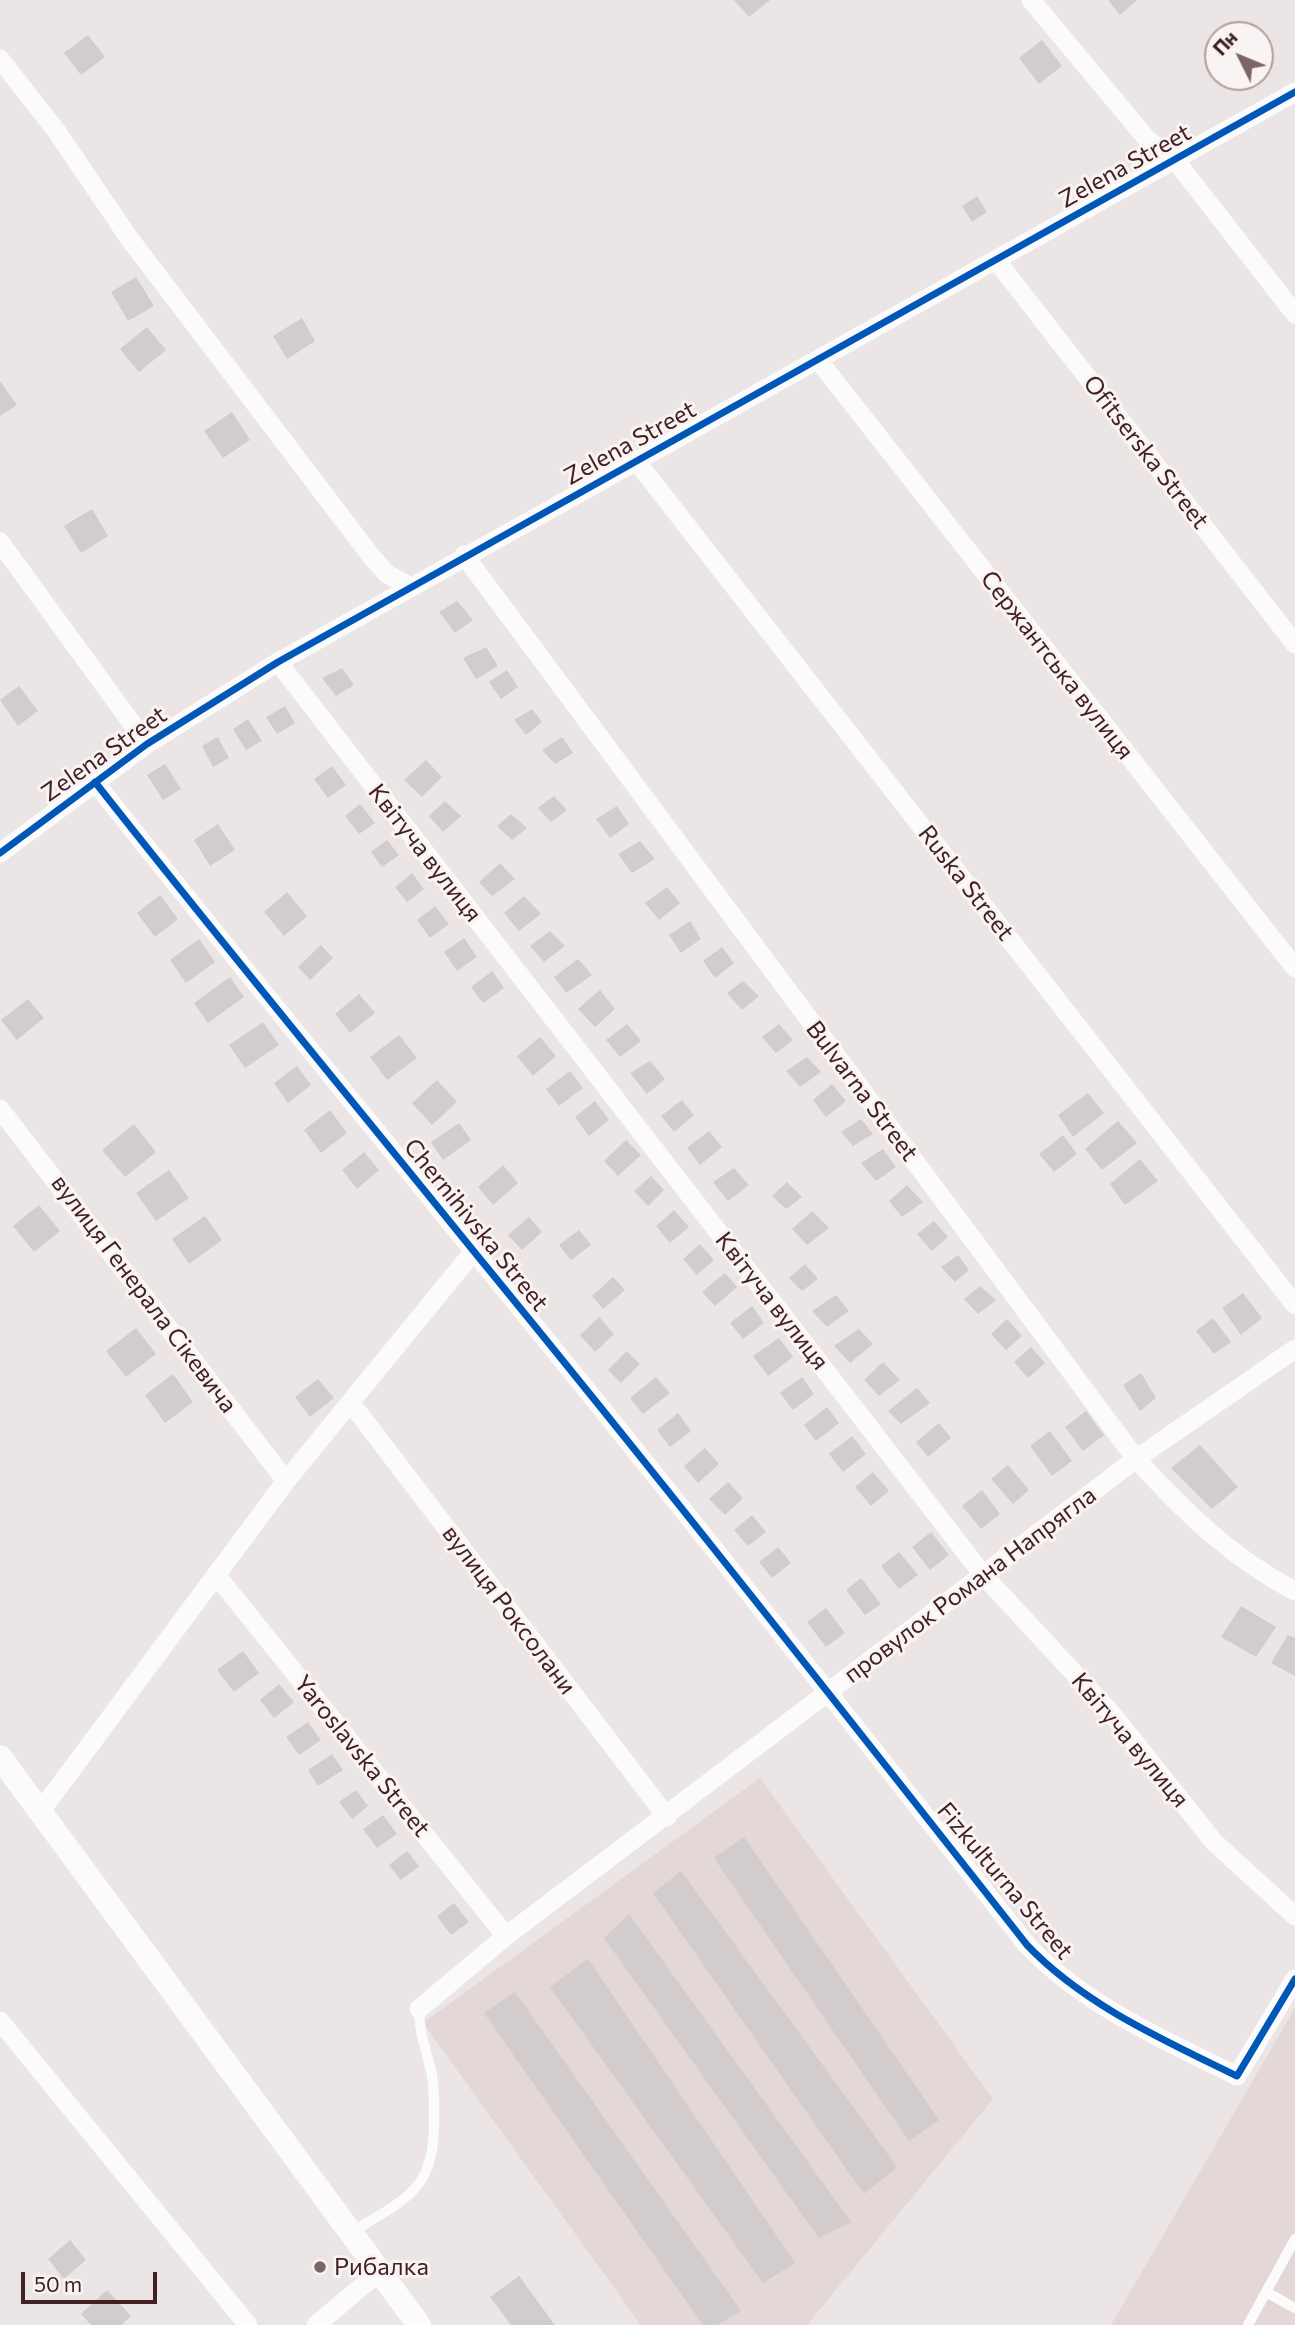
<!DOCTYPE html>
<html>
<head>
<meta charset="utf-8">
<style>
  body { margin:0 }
  #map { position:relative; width:1295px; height:2325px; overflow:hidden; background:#ebe5e5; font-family:Commissioner,sans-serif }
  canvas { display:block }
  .north { position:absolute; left:1204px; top:21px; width:70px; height:70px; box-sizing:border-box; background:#faf3f4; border:2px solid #b09f9f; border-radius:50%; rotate:313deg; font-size:19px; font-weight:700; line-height:28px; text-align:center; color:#412220 }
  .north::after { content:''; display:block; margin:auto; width:24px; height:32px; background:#7c6665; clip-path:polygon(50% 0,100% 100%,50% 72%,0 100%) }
  .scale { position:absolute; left:21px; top:2272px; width:136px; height:32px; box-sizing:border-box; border:4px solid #412220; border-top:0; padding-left:9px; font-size:21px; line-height:24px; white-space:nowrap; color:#412220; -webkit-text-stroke:5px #faf3f4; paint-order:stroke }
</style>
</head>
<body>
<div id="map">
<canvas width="1295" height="2325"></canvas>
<div class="north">Пн</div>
<div class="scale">50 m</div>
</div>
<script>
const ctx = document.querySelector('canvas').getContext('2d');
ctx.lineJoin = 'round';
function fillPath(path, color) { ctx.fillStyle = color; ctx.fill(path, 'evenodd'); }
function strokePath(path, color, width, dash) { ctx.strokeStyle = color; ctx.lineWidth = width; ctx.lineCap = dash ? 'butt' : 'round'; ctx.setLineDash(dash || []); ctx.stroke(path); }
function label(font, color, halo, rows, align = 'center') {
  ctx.font = font + ' Commissioner,sans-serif'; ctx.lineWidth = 6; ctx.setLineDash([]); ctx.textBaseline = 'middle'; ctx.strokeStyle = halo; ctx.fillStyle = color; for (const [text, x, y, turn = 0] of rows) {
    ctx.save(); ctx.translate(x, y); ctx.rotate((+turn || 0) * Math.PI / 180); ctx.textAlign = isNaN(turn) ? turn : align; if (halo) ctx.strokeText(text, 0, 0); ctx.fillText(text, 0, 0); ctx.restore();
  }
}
fillPath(new Path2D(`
  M760,1778l233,321 -186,226h-166l-218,-302z
  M1295,2008v317h-184z`), '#e3d7d8');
fillPath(new Path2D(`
  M734,0h36l-21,17z
  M1108,0h29l-17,15z
  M88,35l17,22 -24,18 -17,-22z
  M1042,40l20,26 -23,18 -20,-26z
  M977,196l10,16 -15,10 -10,-16z
  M136,277l18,29 -26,15 -17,-29z
  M302,318l13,23 -28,18 -14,-23z
  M147,327l19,23 -27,22 -19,-23z
  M0,381l17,24 -17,11z
  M232,412l18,28 -27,18 -19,-27z
  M92,509l16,27 -27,17 -17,-27z
  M457,601l16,19 -18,13 -16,-21z
  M486,647l12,19 -22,13 -13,-21z
  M342,668l12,17 -18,11 -14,-18z
  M507,670l11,17 -17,12 -12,-17z
  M19,686l19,25 -20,15 -18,-26z
  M285,706l10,17 -18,11 -11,-17z
  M532,709l10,13 -16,13 -12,-15z
  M248,719l14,22 -16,9 -13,-21z
  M218,737l11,21 -16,9 -11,-21z
  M562,737l11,16 -18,11 -13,-14z
  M426,760l16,17 -20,20 -18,-17z
  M165,764l16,25 -18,11 -16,-25z
  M332,766l14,19 -18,13 -14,-19z
  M554,796l13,14 -16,12 -13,-14z
  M445,801l16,15 -18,16 -14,-16z
  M360,804l15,19 -16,11 -14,-18z
  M617,806l12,18 -19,14 -14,-19z
  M511,814l16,14 -15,12 -15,-14z
  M218,824l17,26 -25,16 -16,-26z
  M387,840l12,15 -17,12 -11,-15z
  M640,841l15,18 -23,14 -14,-19z
  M500,863l15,16 -23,17 -13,-14z
  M412,873l12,16 -17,13 -12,-15z
  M667,887l13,16 -21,17 -14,-17z
  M287,892l20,24 -23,20 -20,-24z
  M160,895l18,24 -23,18 -18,-24z
  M524,896l17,18 -22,17 -15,-18z
  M435,906l14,18 -19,14 -13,-18z
  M690,921l11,18 -20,14 -12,-18z
  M550,931l15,15 -21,16 -14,-16z
  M464,938l13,19 -20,14 -13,-19z
  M199,939l16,23 -29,21 -16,-23z
  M321,945l12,13 -23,22 -12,-13z
  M722,947l12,16 -19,15 -12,-17z
  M578,959l14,16 -26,18 -12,-16z
  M492,971l12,17 -21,15 -12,-16z
  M230,977l14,20 -36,26 -14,-20z
  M743,981l16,15 -17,14 -15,-17z
  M600,990l15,19 -20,18 -17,-18z
  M359,994l16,19 -25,20 -15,-19z
  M28,999l16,19 -27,22 -16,-20z
  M263,1022l16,23 -34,23 -16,-23z
  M627,1024l14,17 -21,16 -14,-17z
  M779,1024l14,16 -17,13 -14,-16z
  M399,1035l18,23 -30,22 -17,-23z
  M540,1037l16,19 -23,20 -16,-20z
  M807,1057l14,15 -21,15 -14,-16z
  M650,1061l15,18 -18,15 -17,-21z
  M297,1066l14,19 -23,18 -14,-20z
  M570,1071l13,17 -24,18 -13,-17z
  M437,1080l20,22 -25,23 -20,-22z
  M832,1084l14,17 -20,16 -13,-17z
  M1088,1093l16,20 -31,24 -15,-22z
  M682,1100l12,15 -20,17 -13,-16z
  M595,1101l14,19 -20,16 -14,-19z
  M330,1110l17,23 -26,20 -17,-23z
  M861,1119l12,15 -20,12 -12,-14z
  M1118,1121l19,22 -35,27 -17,-21z
  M459,1123l12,17 -28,20 -12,-18z
  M134,1124l22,28 -31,25 -23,-27z
  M709,1131l13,16 -22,18 -13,-17z
  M1063,1135l14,19 -23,18 -15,-18z
  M626,1140l15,15 -23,21 -14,-15z
  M883,1149l13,18 -20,14 -15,-18z
  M364,1152l15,18 -22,19 -15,-19z
  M1140,1159l18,22 -33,24 -15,-21z
  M503,1165l15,18 -25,22 -15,-18z
  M734,1168l15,17 -21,16 -15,-19z
  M169,1170l20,28 -33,23 -20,-28z
  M651,1176l13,14 -16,16 -14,-15z
  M787,1182l15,15 -16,12 -14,-13z
  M907,1185l16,17 -21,15 -13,-16z
  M39,1205l21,26 -26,21 -21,-26z
  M674,1210l15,17 -19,16 -14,-17z
  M812,1211l17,17 -22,17 -15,-16z
  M205,1216l17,24 -33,24 -17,-25z
  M529,1217l13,15 -20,18 -14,-15z
  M934,1221l14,16 -16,14 -15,-17z
  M579,1230l12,15 -20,15 -12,-15z
  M700,1244l14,16 -17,15 -14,-16z
  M958,1255l11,15 -14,12 -14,-15z
  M805,1264l13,15 -16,12 -13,-13z
  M725,1273l12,14 -22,19 -13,-14z
  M613,1277l12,13 -22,19 -11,-13z
  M980,1286l16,14 -18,14 -14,-15z
  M1243,1293l19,25 -21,17 -19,-27z
  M836,1295l13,16 -22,16 -15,-16z
  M752,1306l12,17 -21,16 -13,-16z
  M599,1317l15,17 -19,18 -15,-17z
  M1213,1318l18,24 -17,12 -18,-23z
  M1007,1319l15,17 -16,14 -15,-16z
  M136,1328l20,26 -30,23 -20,-26z
  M859,1329l14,15 -23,19 -16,-17z
  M779,1338l14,19 -25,19 -15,-20z
  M1031,1347l14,16 -17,15 -14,-16z
  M627,1351l13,13 -19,19 -13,-13z
  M883,1362l17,18 -21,16 -15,-16z
  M1141,1373l15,25 -16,13 -17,-26z
  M173,1374l20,28 -28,21 -20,-28z
  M656,1377l14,16 -27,21 -13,-16z
  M802,1377l12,17 -21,16 -13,-17z
  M318,1379l16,19 -24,19 -15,-20z
  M917,1388l13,15 -29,21 -13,-13z
  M827,1407l12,16 -23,18 -12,-16z
  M1086,1411l18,24 -21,16 -18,-24z
  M678,1413l13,18 -21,16 -13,-17z
  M939,1423l12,15 -23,19 -12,-15z
  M1050,1431l22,30 -20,15 -22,-30z
  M852,1436l14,18 -23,18 -14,-18z
  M1200,1445l38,42 -26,22 -41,-41z
  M705,1448l14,16 -21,19 -14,-17z
  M1008,1465l21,25 -16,14 -22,-25z
  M873,1472l16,19 -18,15 -16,-19z
  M728,1482l15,16 -18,17 -16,-16z
  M982,1490l18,24 -19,15 -19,-23z
  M752,1515l14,17 -18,14 -14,-16z
  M931,1532l18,23 -19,15 -18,-23z
  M778,1547l13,16 -19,15 -13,-16z
  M899,1552l19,23 -19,14 -18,-23z
  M861,1578l20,26 -16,11 -19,-25z
  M1241,1606l35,21 -20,30 -35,-20z
  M826,1608l19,25 -19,14 -19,-25z
  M1288,1635l7,3v38l-24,-13z
  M243,1651l16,22 -25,19 -17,-22z
  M279,1684l15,18 -20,16 -14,-18z
  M308,1722l13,18 -22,15 -13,-18z
  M332,1754l11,16 -25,16 -10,-16z
  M356,1790l12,16 -16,13 -13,-17z
  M383,1815l14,19 -20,14 -14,-19z
  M744,1837l195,283 -30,21 -195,-283z
  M407,1851l12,15 -18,14 -12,-15z
  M681,1871l216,296 -33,27 -211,-301z
  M454,1903l15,19 -18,13 -14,-19z
  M629,1914l222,308 -32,16 -215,-300z
  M588,1959l207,304 -32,20 -213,-296z
  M515,1992l226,319 -24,14h-14l-219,-312z
  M70,2240l16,20 -22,19 -16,-20z
  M519,2276l36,49h-44l-21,-28z
  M107,2290l24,26 -10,9h-30l-10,-11z`), '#d2cccc');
strokePath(new Path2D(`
  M351,2233c54,-35 84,-41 83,-113 0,-17 1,-36 -4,-53 -5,-21 -11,-36 -11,-58
  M1266,2292l29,16
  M1248,2325l47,-86`), '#fcfbfb', 10);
strokePath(new Path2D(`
  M1031,0l116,139 28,21 120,154
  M0,59l55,70 74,109 242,318 16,18 24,13
  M996,260l299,384
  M819,361l476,607
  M637,462l658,843
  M0,542l147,202
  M464,555l672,904c49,53 94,98 159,132
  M278,662l706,914 128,138 102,128 81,74
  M95,782c125,159 254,315 381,472 187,228 369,460 551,691 57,60 137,95 210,131l58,-97
  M0,853l147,-109 131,-82 1017,-570
  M0,1109l286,372
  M351,1403l316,414
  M217,1576l289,360
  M40,1812l246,-331 188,-230
  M419,2009l87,-73 630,-477 159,-110
  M0,2021l248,304
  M316,2325l63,-53`), '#fcfbfb', 19);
strokePath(new Path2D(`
  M0,1757l419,568`), '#fcfbfb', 24);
strokePath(new Path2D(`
  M95,782c125,159 254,315 381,472 187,228 369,460 551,691 57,60 137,95 210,131l58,-97
  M0,853l147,-109 131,-82 1017,-570`), '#0057b8', 7);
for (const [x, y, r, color] of [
  [320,2267,7,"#7c6665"]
]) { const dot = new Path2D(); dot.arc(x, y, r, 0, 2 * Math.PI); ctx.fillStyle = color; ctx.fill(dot); strokePath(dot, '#faf3f4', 2.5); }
label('24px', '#412220', '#faf3f4', [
  ["Zelena Street",1125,166,-29],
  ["Zelena Street",630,443,-29],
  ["Ofitserska Street",1146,452,52],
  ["Сержантська вулиця",1057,665,52],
  ["Zelena Street",104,754,-35],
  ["Квітуча вулиця",425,853,52],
  ["Ruska Street",966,883,52],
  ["Bulvarna Street",862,1091,53],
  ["Chernihivska Street",476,1225,51],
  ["вулиця Генерала Сікевича",144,1294,53],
  ["Квітуча вулиця",772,1301,52],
  ["провулок Романа Напрягла",970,1585,-37],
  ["вулиця Роксолани",509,1610,53],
  ["Квітуча вулиця",1130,1740,50],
  ["Yaroslavska Street",362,1756,51],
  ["Fizkulturna Street",1005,1881,50]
]);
label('24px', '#412220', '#faf3f4', [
  ["Рибалка",334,2267]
], 'left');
</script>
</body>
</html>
